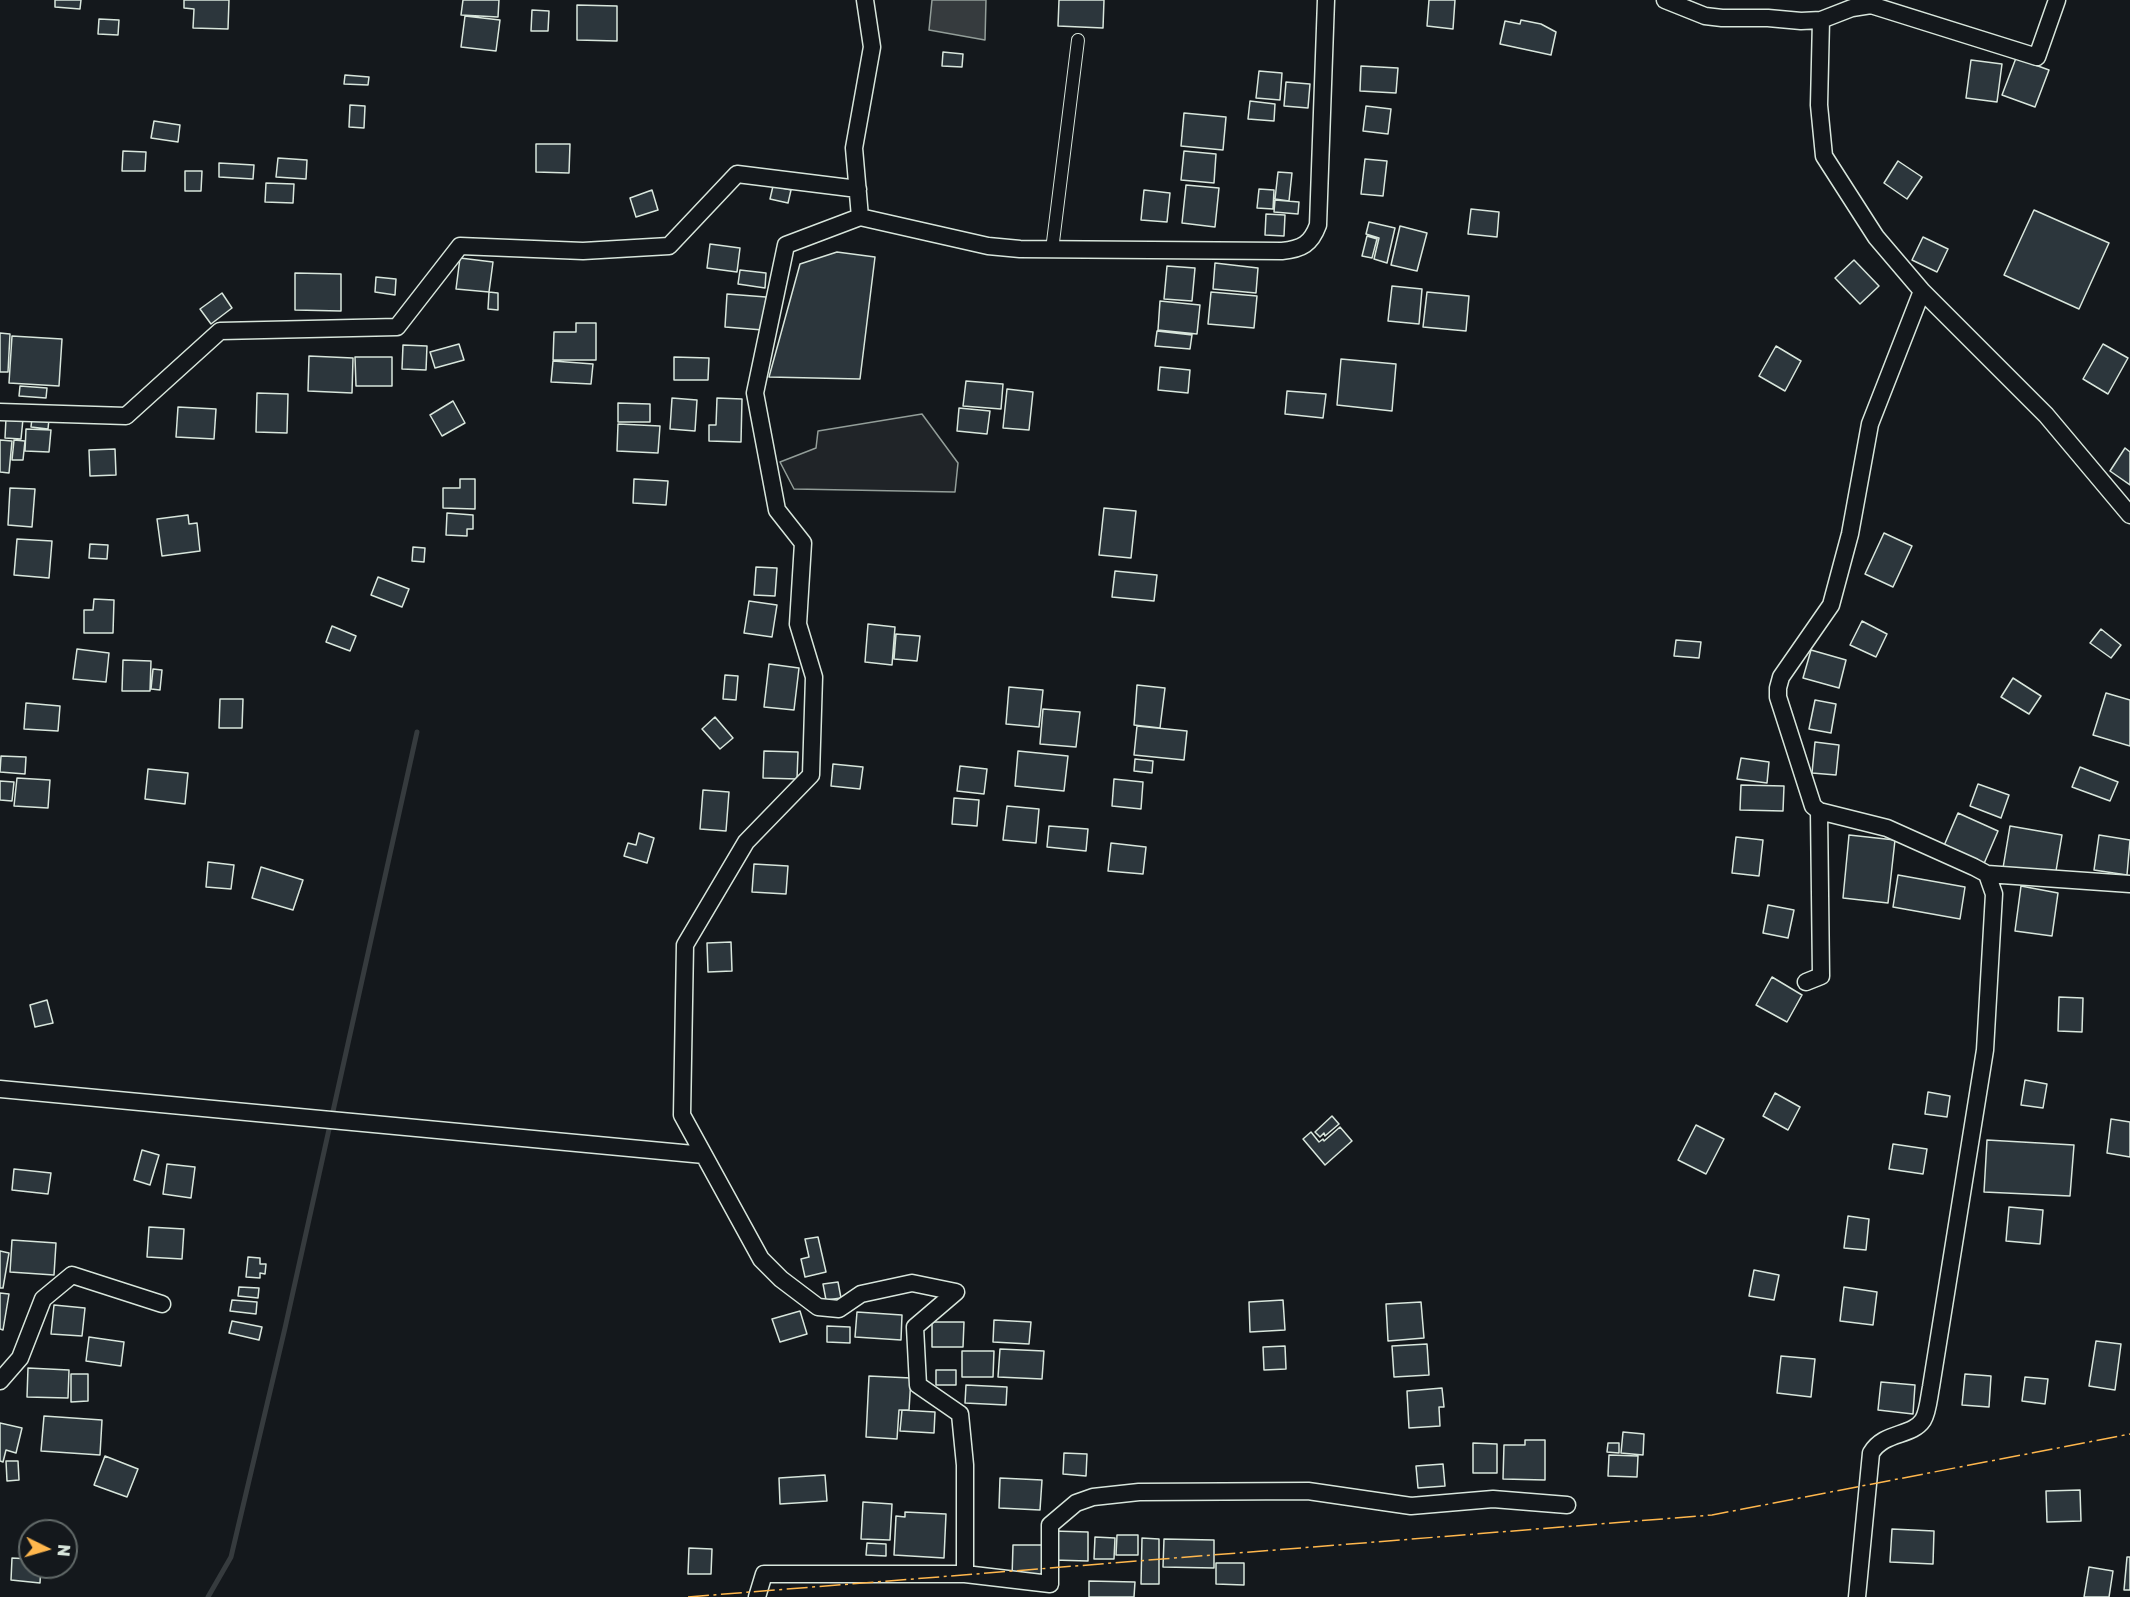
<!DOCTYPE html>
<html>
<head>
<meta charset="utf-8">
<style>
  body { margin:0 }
  #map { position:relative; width:2130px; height:1597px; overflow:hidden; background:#14181c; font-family:"Golos Text",sans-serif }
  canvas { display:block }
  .north { position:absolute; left:18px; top:1519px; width:60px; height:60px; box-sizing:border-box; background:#14181c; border:2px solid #626a69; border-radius:50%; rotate:95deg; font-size:16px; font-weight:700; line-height:24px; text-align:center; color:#d8e6dc }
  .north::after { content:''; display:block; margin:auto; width:21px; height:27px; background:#ffb74d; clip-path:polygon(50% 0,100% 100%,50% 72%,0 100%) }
</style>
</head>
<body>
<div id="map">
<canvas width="2130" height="1597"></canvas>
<div class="north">N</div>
</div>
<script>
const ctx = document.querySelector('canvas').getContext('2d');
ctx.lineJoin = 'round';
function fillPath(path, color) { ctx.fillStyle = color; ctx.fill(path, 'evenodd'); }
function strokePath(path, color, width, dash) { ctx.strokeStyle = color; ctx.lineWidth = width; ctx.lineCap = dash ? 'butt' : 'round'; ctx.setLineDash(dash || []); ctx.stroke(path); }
const green = new Path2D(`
  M922,414l36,49 -3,29 -161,-3 -14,-27 36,-14 2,-17z`);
fillPath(green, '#202428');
strokePath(green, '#939e99', 1.5);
const water = new Path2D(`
  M932,0h54l-1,40 -56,-10z`);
fillPath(water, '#363b3e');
strokePath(water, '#939e99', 1.5);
strokePath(new Path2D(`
  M208,1597l23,-40 54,-229 132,-596`), '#363b3e', 5);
const building = new Path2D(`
  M55,0h26l-1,9 -25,-2z
  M184,0h45l-1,29 -35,-1 1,-19 -10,-1z
  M463,0h36l-1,17 -37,-2z
  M1059,0h45l-1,28 -45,-2z
  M1429,0h26l-2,29 -26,-3z
  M577,5l40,1v35l-40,-1z
  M532,10l17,1 -1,20h-17z
  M465,16l35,4 -4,31 -35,-4z
  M99,19l20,1 -1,15 -20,-1z
  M1521,20l20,4 15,8 -5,23 -51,-11 5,-23 15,3z
  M943,52l20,2 -1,13 -20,-1z
  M2016,58l33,12 -14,37 -33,-12z
  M1971,60l31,4 -5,38 -31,-4z
  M1361,66l37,2 -2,25 -36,-2z
  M1259,71l23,2 -2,27 -24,-2z
  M345,75l24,2 -1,8 -24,-1z
  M1286,82l24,2 -2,24 -24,-2z
  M1250,101l25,3 -1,17 -26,-2z
  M350,105l15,1 -1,22 -15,-1z
  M1366,106l25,3 -3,25 -25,-3z
  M1184,113l42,4 -3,33 -42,-4z
  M154,121l26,4 -2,17 -27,-4z
  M536,144h34l-1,29 -33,-1z
  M123,151l23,1 -1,19h-23z
  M1184,151l32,3 -2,29 -33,-3z
  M278,158l29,2 -1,19 -30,-2z
  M1365,159l22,2 -4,35 -22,-2z
  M1898,161l24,16 -15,22 -23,-16z
  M219,163l35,2 -1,14 -34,-2z
  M185,171h17l-1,20h-16z
  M1278,172l14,1 -3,28 -14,-2z
  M266,183l28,1 -1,19 -28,-1z
  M1186,185l33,3 -4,39 -33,-4z
  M773,186l18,4 -3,13 -18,-4z
  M1259,189l15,1 -1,19 -16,-1z
  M652,190l6,20 -22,7 -6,-19z
  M1144,190l26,3 -3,29 -26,-2z
  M1275,200l24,2 -1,12 -24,-2z
  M1471,209l28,3 -2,25 -29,-3z
  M2034,210l75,33 -30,66 -75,-34z
  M1266,214l19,1 -1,21 -19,-1z
  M1369,222l26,6 -8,35 -13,-4 5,-21 -13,-4z
  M1400,226l27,7 -10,38 -26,-6z
  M1367,236l10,3 -5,19 -10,-2z
  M1923,237l25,12 -11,23 -25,-12z
  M710,244l30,4 -3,24 -30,-4z
  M837,252l38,5 -15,122 -91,-2 31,-113z
  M460,258l33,4 -4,30 -33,-3z
  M1854,260l25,26 -19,18 -25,-26z
  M1215,263l43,5 -2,25 -43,-4z
  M1167,266l28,2 -3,33 -28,-2z
  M740,270l26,3 -1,15 -27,-4z
  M295,273l46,1v37l-46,-1z
  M376,277l20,2 -1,16 -20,-3z
  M1392,286l30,3 -3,35 -31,-3z
  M489,292l9,1v17l-10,-1z
  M1211,292l46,4 -3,32 -46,-4z
  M1427,292l42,4 -3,35 -43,-4z
  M222,293l10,15 -21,16 -11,-15z
  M727,294l39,3 -3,33 -38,-3z
  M1160,301l40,4 -3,29 -39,-4z
  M576,323h20v37h-43l1,-28h22z
  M1157,331l35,4 -2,14 -35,-3z
  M0,333l10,1 -2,38h-8z
  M12,336l50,3 -3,47 -50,-3z
  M459,344l5,16 -29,8 -5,-16z
  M2103,344l25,14 -20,36 -25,-15z
  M403,345l24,1 -1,24 -24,-1z
  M1776,346l25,15 -16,30 -26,-15z
  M309,356l44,2 -1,35 -44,-2z
  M355,357h37v29h-36z
  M674,357l35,1 -1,22h-34z
  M1341,359l55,5 -4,47 -55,-6z
  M553,361l40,3 -2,20 -40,-2z
  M1160,367l30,3 -2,23 -30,-3z
  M966,381l37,3 -2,25 -38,-3z
  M20,386l27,2 -1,10 -27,-2z
  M1007,389l26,3 -4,38 -26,-2z
  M1287,391l39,3 -3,24 -38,-4z
  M257,393l31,1 -1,39 -31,-1z
  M672,398l25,2 -2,31 -25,-2z
  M717,398l25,1 -1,43 -32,-1v-16h7z
  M453,401l12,22 -23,13 -12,-21z
  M618,403l32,1v18h-32z
  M178,407l38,2 -2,30 -38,-2z
  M959,408l31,3 -3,23 -30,-3z
  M6,418l17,1 -2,20 -16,-1z
  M32,418l17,1 -1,10 -17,-2z
  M618,424l42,2 -2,27 -41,-2z
  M26,429l25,1 -2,22 -24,-1z
  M0,440l12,1 -3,32 -9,-1z
  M14,440l11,1 -2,19h-11z
  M2125,448l5,4v33l-20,-14z
  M115,449l1,26 -26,1 -1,-26z
  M460,479h15v30l-32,-1v-20h17z
  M634,479l34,2 -2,24 -33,-2z
  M10,488l25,1 -3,38 -24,-2z
  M1104,508l32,3 -5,47 -32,-3z
  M447,513l26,2v14h-6v7l-21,-1z
  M188,515l1,9 8,-1 3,28 -38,5 -5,-37z
  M1884,533l28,13 -19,41 -28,-13z
  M17,539l35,2 -3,37 -35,-3z
  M90,544l18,1 -1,14 -18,-1z
  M413,547l12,1 -1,14 -12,-1z
  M756,567l21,1 -2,28 -21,-1z
  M1115,571l42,4 -3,26 -42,-4z
  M378,577l31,12 -7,18 -31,-12z
  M94,599l20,1 -1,33h-29v-23h9z
  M749,601l28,4 -5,32 -28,-4z
  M1862,621l25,13 -11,23 -26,-12z
  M868,624l27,3 -3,38 -27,-3z
  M332,626l24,10 -6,15 -24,-9z
  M2101,629l20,16 -10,13 -21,-15z
  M896,634l24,2 -3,25 -23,-2z
  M1676,640l25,2 -2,16 -25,-2z
  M77,649l32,4 -3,29 -33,-3z
  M1811,650l35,10 -7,28 -36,-10z
  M123,660l28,1 -1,30h-28z
  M769,664l30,4 -5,42 -30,-3z
  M153,669l9,1 -2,20 -9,-1z
  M725,675l13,1 -2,24 -13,-1z
  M2013,678l28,18 -12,18 -28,-17z
  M1137,685l28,3 -5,40 -26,-3z
  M1009,687l34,3 -4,37 -33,-3z
  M2106,693l24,7v46l-37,-11z
  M220,699h23l-1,29h-23z
  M1815,700l21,4 -5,29 -22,-4z
  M26,703l34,3 -2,25 -34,-2z
  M1043,709l37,3 -4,35 -36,-3z
  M715,717l18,21 -13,11 -18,-20z
  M1137,726l50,5 -3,29 -50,-5z
  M1815,742l24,3 -3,30 -24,-2z
  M764,751l34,1 -1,27 -34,-1z
  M1018,751l50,5 -4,35 -49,-5z
  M1,756l25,1 -1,17 -25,-2z
  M1741,758l28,4 -2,21 -30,-4z
  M1135,759l18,2 -1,12 -18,-2z
  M833,764l30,3 -3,22 -29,-3z
  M960,766l27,3 -3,25 -27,-3z
  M2080,767l38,15 -8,19 -38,-14z
  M148,769l40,4 -3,31 -40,-5z
  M17,778l33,2 -2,28 -34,-2z
  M1114,779l29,3 -2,27 -29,-3z
  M0,781l14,1 -2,19 -12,-1z
  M1978,784l31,11 -8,23 -31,-12z
  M1741,785l43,1 -1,25 -43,-1z
  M703,790l26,2 -3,39 -26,-2z
  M954,798l25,2 -2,26 -25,-2z
  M1007,806l32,3 -3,34 -33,-3z
  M1958,813l40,18 -15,35 -40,-18z
  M1049,826l39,3 -2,22 -39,-4z
  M2010,826l52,9 -7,42 -52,-9z
  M639,833l15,5 -7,25 -23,-7 4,-13 8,2z
  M1849,835l46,5 -7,63 -45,-5z
  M2099,835l31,5 -3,35 -33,-5z
  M1736,837l27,3 -4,36 -27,-3z
  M1111,843l35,4 -3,27 -35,-3z
  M208,862l26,3 -3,24 -25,-2z
  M754,864l34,2 -2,28 -34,-2z
  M261,867l42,13 -10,30 -41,-12z
  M1898,875l67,12 -5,32 -67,-12z
  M2021,886l37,7 -6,43 -37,-5z
  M1768,905l26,5 -6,28 -25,-5z
  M731,942l1,29 -24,1 -1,-29z
  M1772,977l30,18 -15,27 -31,-17z
  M2059,997l24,1 -1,34 -24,-1z
  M47,1000l6,23 -18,4 -5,-22z
  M2025,1080l22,4 -4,24 -22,-3z
  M1928,1092l22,4 -3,21 -22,-3z
  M1775,1093l25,14 -12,23 -25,-14z
  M1332,1116l7,8 -14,12 -1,-3 -4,4 -5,-5z
  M2111,1119l19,3v35l-23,-4z
  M1696,1125l28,14 -18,35 -28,-14z
  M1340,1127l12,14 -27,24 -22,-26 8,-7 8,10 4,-3 1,2z
  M1987,1140l87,5 -4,51 -86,-4z
  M1893,1144l34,5 -4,25 -34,-5z
  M142,1150l17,5 -9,30 -16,-5z
  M167,1164l28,3 -4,31 -28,-4z
  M14,1169l37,4 -3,21 -36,-4z
  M2009,1207l34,3 -3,34 -34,-3z
  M1848,1216l21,3 -3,31 -22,-2z
  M149,1227l35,2 -2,30 -35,-2z
  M818,1237l8,35 -21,5 -4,-18 8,-2 -4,-18z
  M12,1240l44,3 -2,32 -44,-3z
  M0,1251l9,2 -6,35h-3z
  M248,1257l12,1v6h6l-1,10 -5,-1v5l-14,-1z
  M1754,1270l25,5 -5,25 -25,-4z
  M838,1282l3,16 -15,2 -3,-16z
  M239,1287l20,1 -1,10 -20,-2z
  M1844,1287l33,5 -4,33 -33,-4z
  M0,1293l9,1 -6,36 -3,-1z
  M232,1300l25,2 -1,12 -26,-3z
  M1283,1300l2,30 -35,2 -1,-30z
  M1421,1302l3,36 -36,3 -2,-37z
  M54,1305l31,3 -3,28 -31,-2z
  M800,1311l7,23 -27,8 -8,-23z
  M857,1312l45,3 -1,25 -46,-3z
  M994,1320l37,2 -2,22 -36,-2z
  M232,1321l30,6 -3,13 -30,-7z
  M932,1322h32l-1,25h-31z
  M827,1326l23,1v16l-23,-1z
  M89,1337l35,5 -3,24 -35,-5z
  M2096,1341l25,3 -6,46 -26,-4z
  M1427,1344l2,31 -35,2 -2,-31z
  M1285,1346l1,23 -22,1 -1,-23z
  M1000,1349l44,2 -2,28 -44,-2z
  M962,1351h32l-1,26h-31z
  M1781,1356l34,3 -4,38 -34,-4z
  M28,1368l41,2 -1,28 -41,-1z
  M936,1370h20v15h-20z
  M71,1374h17v27l-17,1z
  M1965,1374l26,2 -2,31 -27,-2z
  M869,1376l42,2 -2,32h-10l-2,29 -31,-2z
  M2025,1377l23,2 -3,25 -23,-3z
  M1881,1382l34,3 -2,29 -35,-4z
  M966,1385l41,2 -1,18 -41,-2z
  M1442,1388l2,19h-5l1,19 -31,2 -2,-37z
  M902,1410l33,2 -1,21 -34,-2z
  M44,1416l58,4 -2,35 -59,-4z
  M0,1423l22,5 -6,25 -10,-3 -3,12 -3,-1z
  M1623,1432l21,2 -1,21 -22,-2z
  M1525,1440h20v40l-42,-1 1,-34h21z
  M1473,1443l24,1v29h-24z
  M1608,1443h11v10l-12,-1z
  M1064,1453l23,1 -1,22 -23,-2z
  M1609,1455l29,1 -1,21 -29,-1z
  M105,1456l33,13 -11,28 -33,-12z
  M6,1461h12l1,19 -12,1z
  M1443,1464l2,22 -27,2 -2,-22z
  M825,1475l2,26 -47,3 -1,-26z
  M1000,1478l42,2 -2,30 -41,-2z
  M2080,1490l1,31 -34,1 -1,-31z
  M863,1502l29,2 -2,36 -29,-1z
  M905,1512l41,2 -2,44 -50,-3 2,-39 9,1z
  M1892,1529l42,2 -1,33 -43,-2z
  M1053,1531l35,1v29l-35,-1z
  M1117,1535h21v20h-22z
  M1095,1537l20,1 -1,21h-20z
  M1142,1538l17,1v45h-18z
  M1164,1539l50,1v28l-51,-1z
  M867,1543l19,1v12l-20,-1z
  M1013,1545h34l-1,33 -34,-1z
  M689,1548l23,1 -1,25h-23z
  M2127,1557h3v33h-6z
  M12,1558l18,1v8h11l-1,16 -29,-3z
  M1216,1563h28v22l-28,-1z
  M2089,1567l24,4 -4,26h-25z
  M1089,1581l46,1 -1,15h-45z`);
fillPath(building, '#2c363c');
strokePath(building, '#d8e6dc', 1.5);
const pedestrian = new Path2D(`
  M1052,250l26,-210`);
const minor = new Path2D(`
  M865,0l7,47 -18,101 6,69 128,29 32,3 262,2c20,-2 29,-7 36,-26l8,-225
  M1665,0l40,16 17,2h46l33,3 20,-1 31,-12 19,-3 166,52 20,-57
  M1821,20l-2,85 5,51 52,81 46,54 -52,133 -20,110 -19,71 -50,72 -3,11v9l35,109 6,5 68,17 87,39 13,7 7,20 -9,156 -54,337c-2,10 -3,25 -8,33 -11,17 -39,11 -52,33l-14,144
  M860,217l-74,28 -31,148 22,117 26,33 -5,81 16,53 -3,98 -65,67 -61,103 -3,170 79,144 20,20 37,28 21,2 22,-15 51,-11 44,9 -41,35 3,58 42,29 5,51v109
  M1922,291l124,124 84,100
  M0,412l126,4 94,-85 177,-4 63,-81 123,5 86,-5 68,-72 121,15
  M1987,874l143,10
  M1806,982l15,-6 -2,-165
  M0,1089l704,66
  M0,1381l20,-23 23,-59 29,-24 90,29
  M757,1597l7,-23h201l85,10v-59l26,-22 17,-6 46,-5 169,-1 103,15 82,-7 74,6`);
strokePath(pedestrian, '#d8e6dc', 14);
strokePath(minor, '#d8e6dc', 19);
strokePath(pedestrian, '#14181c', 12);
strokePath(minor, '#14181c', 16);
strokePath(new Path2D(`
  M688,1597l1024,-82 418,-81`), '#ffb74d', 1.5, [21, 4.5, 3, 4.5]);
</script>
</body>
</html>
